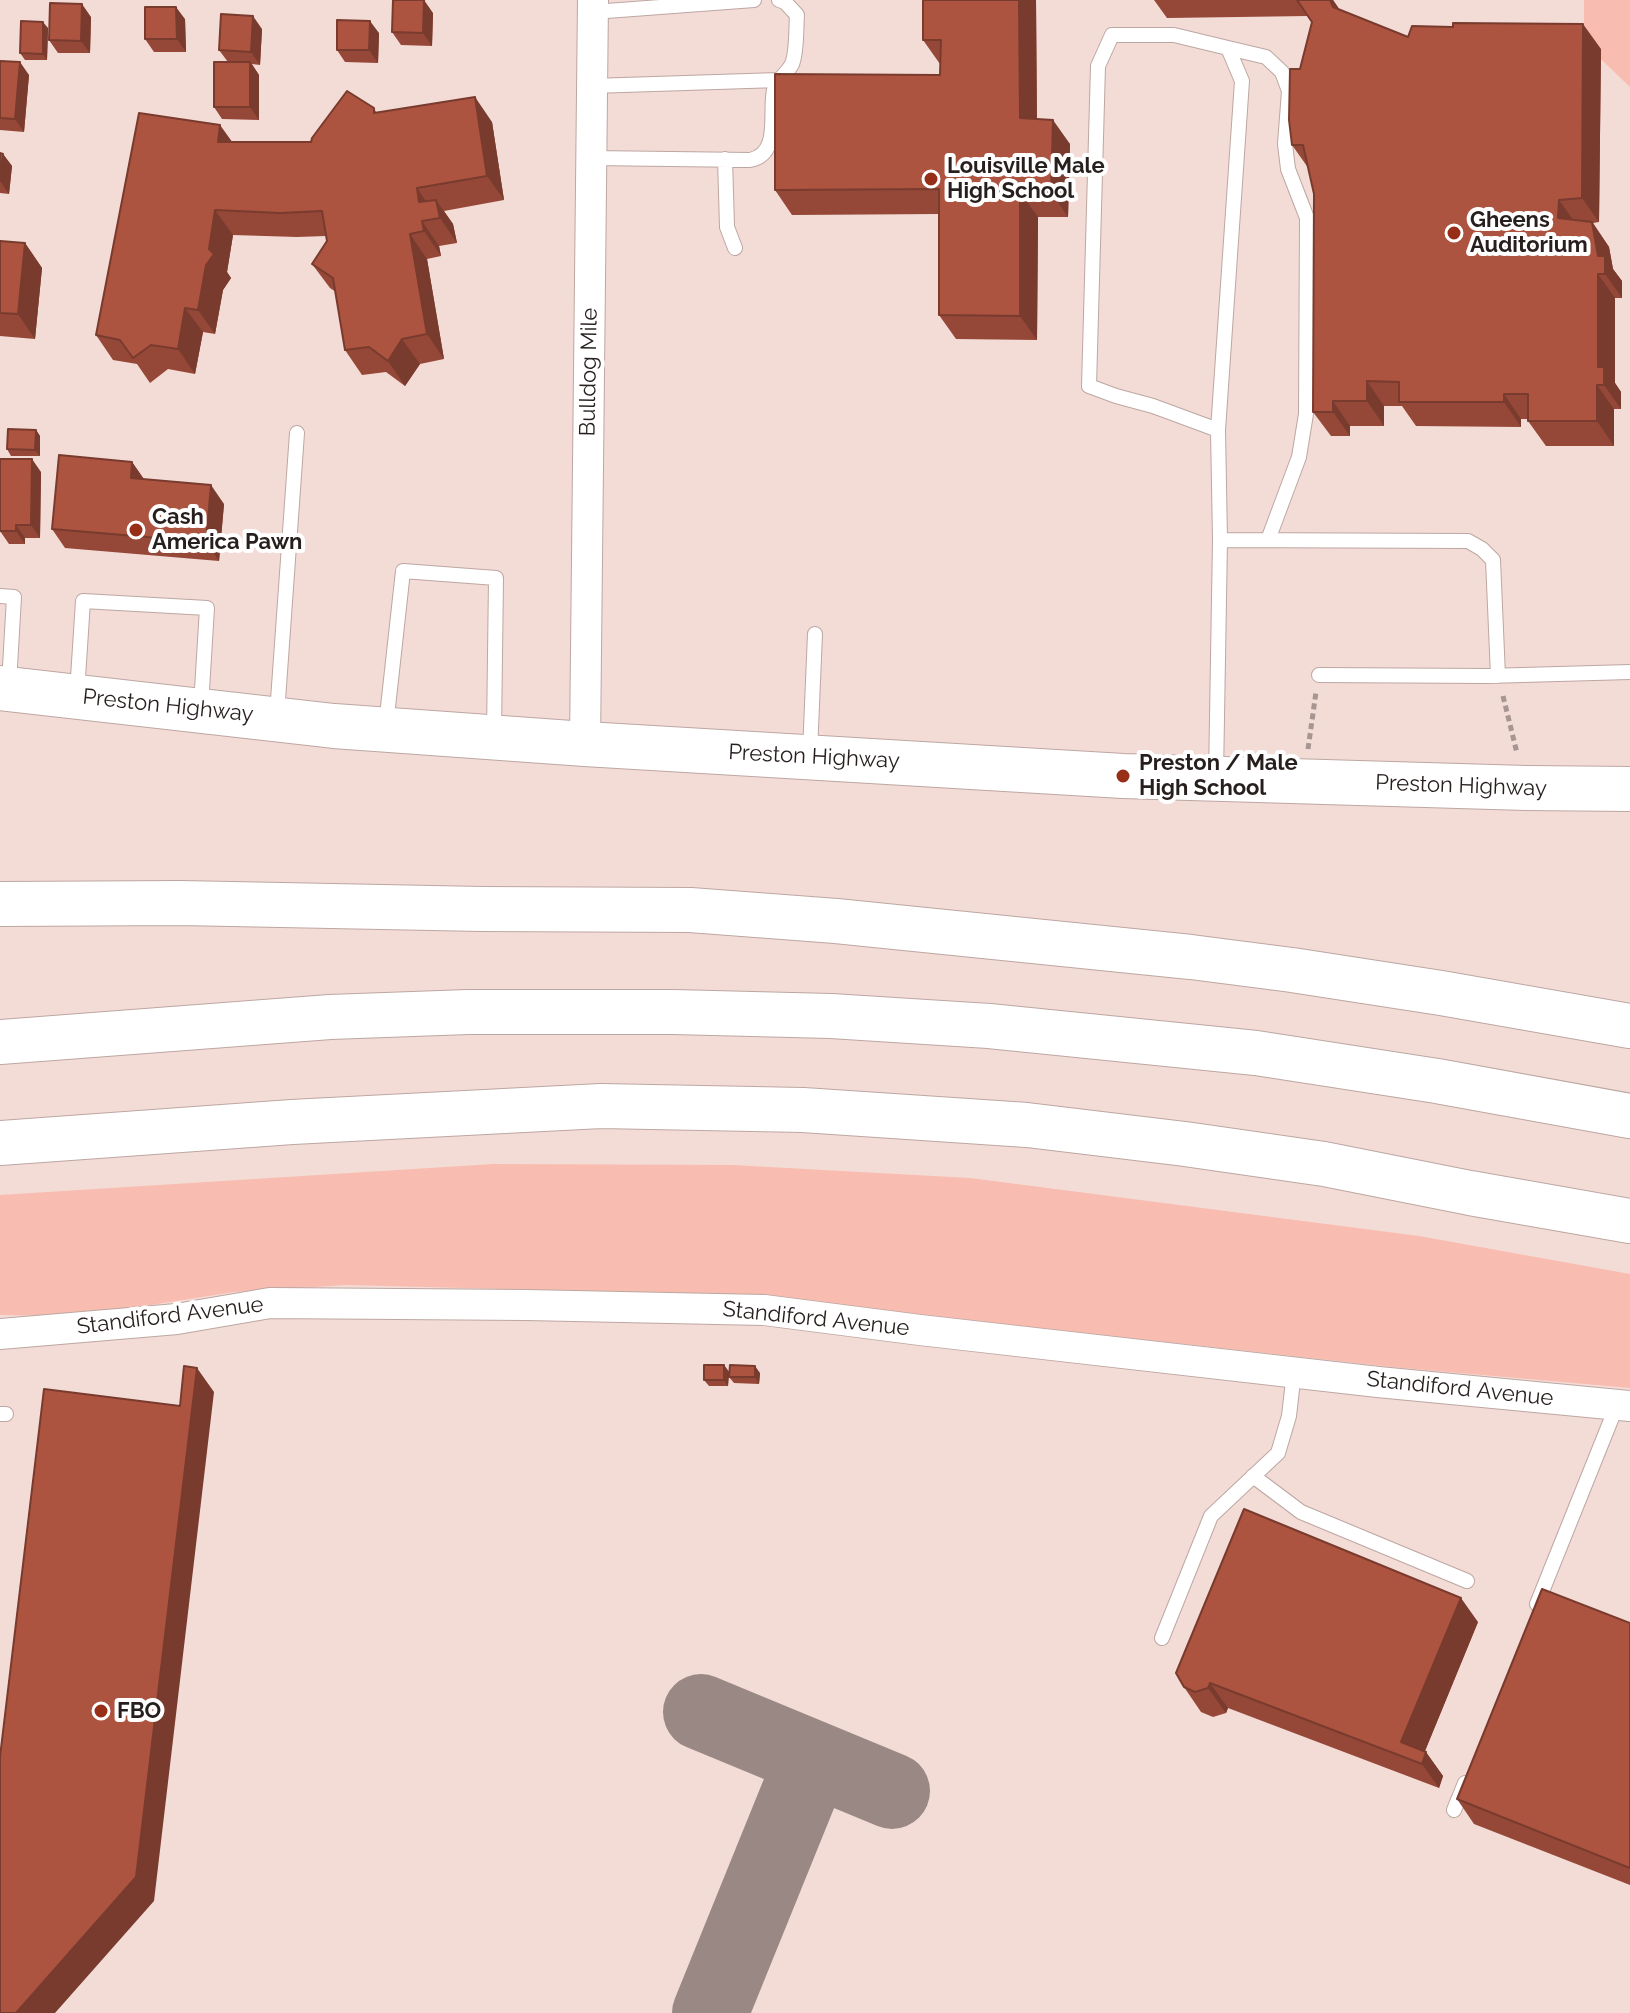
<!DOCTYPE html>
<html>
<head>
<meta charset="utf-8">
<style>
  body { margin:0 }
  canvas { display:block; background:#f3dbd6 }
</style>
</head>
<body>
<canvas width="1630" height="2013"></canvas>
<script>
const ctx = document.querySelector('canvas').getContext('2d');
ctx.lineJoin = 'round';
function fillPath(path, color) { ctx.fillStyle = color; ctx.fill(path, 'evenodd'); }
function strokePath(path, color, width, dash) { ctx.strokeStyle = color; ctx.lineWidth = width; ctx.lineCap = dash ? 'butt' : 'round'; ctx.setLineDash(dash || []); ctx.stroke(path); }
function label(font, color, halo, rows, align = 'center') {
  ctx.font = font + ' Raleway,sans-serif'; ctx.lineWidth = 8; ctx.setLineDash([]); ctx.textBaseline = 'middle'; ctx.strokeStyle = halo; ctx.fillStyle = color; for (const [text, x, y, turn = 0] of rows) {
    ctx.save(); ctx.translate(x, y); ctx.rotate((+turn || 0) * Math.PI / 180); ctx.textAlign = isNaN(turn) ? turn : align; if (halo) ctx.strokeText(text, 0, 0); ctx.fillText(text, 0, 0); ctx.restore();
  }
}
fillPath(new Path2D(`
  M1584,0h46v87l-46,-44z
  M493,1164l239,1 238,13 449,58 211,38v114l-238,-21 -632,-70 -59,-3 -355,-9 -112,7 -115,18 -57,6 -62,-1v-120z`), '#f8bdb0');
strokePath(new Path2D(`
  M701,1712l191,79
  M710,2013l103,-254`), '#998884', 76);
const lane = new Path2D(`
  M593,12l161,-12
  M1228,48l38,9 16,15 7,19 -4,53 3,25 19,49 -1,196 -7,43 -31,83
  M592,86l187,-6
  M591,158l159,2c31,-6 19,-47 24,-70 3,-11 13,-16 18,-26 5,-11 4,-36 5,-49l-12,-13 -6,-2
  M725,159l2,68 8,21
  M1218,430l24,-349 -14,-33 -54,-13h-62l-14,31 -9,320 27,10 37,10 65,24 2,110
  M0,596l14,1 -5,87
  M1319,675l168,1 143,-4
  M77,693l6,-92 124,7 -6,98
  M277,714l20,-281
  M386,725l17,-154 93,7 -2,155
  M810,752l5,-118
  M1216,776l4,-236 248,1 14,8 11,11 5,116
  M0,1414h6
  M1253,1476l48,36 166,69
  M1537,1604l80,-199
  M1162,1638l49,-122 67,-63 11,-37 5,-44
  M1454,1810l11,-27`);
const street = new Path2D(`
  M585,744l8,-744
  M0,1334l177,-15 93,-16 256,2 238,5 156,20 458,52 252,24`);
const primary = new Path2D(`
  M0,688l334,38 251,18 538,32 403,12 104,1`);
const highway = new Path2D(`
  M0,904l181,-1 301,6 208,1 146,11 355,36 101,13 149,23 189,33
  M0,1042l330,-25 138,-5h205l158,4 158,10 267,27 181,28 193,35
  M0,1143l292,-21 309,-16 202,4 224,15 158,19 139,20 146,29 160,28`);
strokePath(lane, '#bda7a2', 16);
strokePath(street, '#bda7a2', 32);
strokePath(primary, '#bda7a2', 46);
strokePath(highway, '#bda7a2', 46);
strokePath(new Path2D(`
  M1503,696l14,57
  M1308,749l8,-57`), '#a79591', 5, [6, 4]);
strokePath(lane, '#fff', 14);
strokePath(street, '#fff', 30);
strokePath(primary, '#fff', 44);
strokePath(highway, '#fff', 44);
fillPath(new Path2D(`
  M923,0h113l1,119 33,25 -2,73h-30l-1,123 -81,-1 -17,-24v-101l-147,1 -17,-25 165,-115v-11l-17,-24z
  M1154,0h179l6,10 69,27 193,12 -2,173 -6,1 16,24 4,22 9,12v17h-7v85l6,9v17h-7v37h-68l-18,-25v-2h-7v8l-105,-1 -14,-20h-18v20h-34v10h-19l-18,-24 1,-218 -5,-25 -17,-24 8,-76 12,-47 -4,-6 -141,2z
  M433,13l-1,33 -31,-1 -9,-13z
  M91,17l-1,36h-32l-9,-13z
  M185,19l1,33h-32l-9,-13z
  M48,28l-1,32h-22l-5,-7z
  M262,29l-2,36 -8,-1 7,11v45l-37,-1 -8,-12 14,-45 -9,-12z
  M379,33l-1,30 -33,-1 -8,-12z
  M0,61l29,14 -5,57 -24,-2z
  M374,108l2,4 116,10 12,78 -60,11 9,13 4,19 -18,3 2,10 -14,3 17,100 -24,5 -15,22 -19,-14 -24,3 -17,-25 -9,-58 -6,-4 -18,-24 15,-23 -1,-5 -29,1 -64,-2 -6,37 4,6 -8,12 -8,44 -12,-2 -8,42 -27,-5 -18,14 -13,-19 -24,-4 -17,-25 136,-193h79z
  M0,153l3,1 9,12 -3,28 -9,-1z
  M0,241l25,2 17,25 -7,71 -35,-3z
  M36,430l4,6v20h-29l-4,-7z
  M132,462l12,17 80,25 -5,57 -154,-13 -13,-19z
  M41,472l-1,66h-15v6h-16l-9,-13z
  M724,1365l5,7 -1,14h-19l-5,-6z
  M760,1373l-1,11 -25,-1 -5,-6z
  M1478,1622l-53,129 18,25 -4,12 -211,-80 -2,5 -13,4 -12,-5 -17,-25z
  M1630,1623v262l-156,-61 -17,-25z`), '#954838');
fillPath(new Path2D(`
  M424,0l9,13 -1,33 -9,-13z
  M1019,0h17l1,143 -17,-25z
  M1330,0h3l5,7 13,25z
  M82,4l9,13 -1,36 -9,-12z
  M176,7l9,12 1,33 -9,-13z
  M253,16l9,13 -2,36 -9,-13z
  M370,21l9,12 -1,30 -9,-13z
  M43,22l5,6 -1,32 -4,-6z
  M1583,24l18,25 -2,173 -17,-24z
  M20,62l9,13 -5,57 -9,-13z
  M250,62l9,13v45l-9,-13z
  M475,97l17,25 12,78 -17,-24z
  M1053,120l17,24 -2,73 -17,-25z
  M220,125l18,25 -20,-8z
  M3,154l9,12 -3,28 -9,-13z
  M417,188l17,25 -15,-11z
  M1020,192l18,25 -1,123 -17,-24z
  M436,200l17,24 4,19 -17,-25z
  M1559,200l17,24 -18,-6z
  M215,210l18,25 -6,37 4,6 -8,12 -8,44 -17,-24z
  M422,221l17,25 2,10 -17,-25z
  M1592,222l17,25 4,22 9,12v17l-17,-24 -7,-18z
  M410,234l17,25 17,100 -17,-25z
  M25,243l17,25 -7,71 -17,-25z
  M1598,274l17,24v85l6,9v17l-17,-24 -6,-18z
  M185,308l18,24 -8,42 -17,-25z
  M402,339l18,25 -15,22 -17,-25z
  M1367,381l17,25v20l-17,-25z
  M1597,385l17,24v37l-17,-25z
  M1504,394l17,25v8l-17,-25z
  M1333,401l17,25v10l-17,-24z
  M36,430l4,6v20l-5,-6z
  M32,459l9,13 -1,66 -9,-13z
  M132,462l13,19 -14,-3z
  M211,485l13,19 -5,57 -13,-19z
  M16,525l9,13v6l-9,-13z
  M724,1365l5,7 -1,14 -4,-6z
  M755,1366l5,7 -1,11 -4,-7z
  M197,1368l17,24 -60,509 -99,112h-39z
  M1461,1598l17,24 -58,141 -19,-21z
  M1210,1683l18,25 -2,5 -18,-25z
  M1426,1752l17,24 -4,12 -17,-24z`), '#793b2e');
const building = new Path2D(`
  M393,0h31l-1,33 -31,-1z
  M923,0h96l1,118 33,2 -2,72h-31v124l-81,-1v-126l-164,1v-116l165,1 1,-35h-18z
  M1297,0h33l3,7 75,30 4,-11 41,1v-4l130,1 -1,174 -23,2 -1,18 34,4 6,34h7v18h-7v93h6v18h-7v36h-69v-27h-24v8h-105v-20l-32,-1v20h-34v11h-20l1,-218 -11,-49h-11l-3,-25 1,-51h10l12,-47z
  M50,3l32,1 -1,37 -32,-1z
  M145,7h31l1,32h-32z
  M221,14l32,2 -2,36 -32,-2z
  M337,20l33,1 -1,29h-32z
  M21,21l22,1v32l-23,-1z
  M0,61l20,1 -5,57 -15,-1z
  M214,62h36v45h-36z
  M347,91l27,17v5l101,-16 12,79 -70,12 2,14 17,-2 4,18 -18,3 2,10 -14,3 17,100 -25,5 -14,22 -19,-14 -24,3 -12,-72 -21,-14 15,-23 -5,-30 -42,2 -65,-3 -6,39 5,5 -8,11 -8,45 -13,-2 -7,41 -27,-4 -18,13 -13,-18 -24,-5 43,-222 81,12 -2,17h93l1,-4z
  M0,153l3,1 -3,27z
  M0,241l25,2 -7,71 -18,-1z
  M8,429l28,1 -1,20 -28,-1z
  M59,455l73,7 -1,16 80,7 -5,57 -154,-13z
  M0,459h32l-1,66h-15v6h-16z
  M704,1365h20v15h-20z
  M730,1365l25,1v11h-26z
  M184,1366l13,2 -61,509 -120,136h-16v-256l44,-368 136,17z
  M1244,1509l217,89 -60,144 25,10 -4,12 -212,-81 -2,5 -13,4 -11,-5 -8,-14z
  M1542,1589l88,34v245l-173,-69z`);
fillPath(building, '#ad5441');
strokePath(building, '#793b2e', 2);
for (const [x, y, r, color] of [
  [931,179,8,"#972e18"],
  [1454,233,8,"#972e18"],
  [136,530,8,"#972e18"],
  [1123,776,8,"#972e18"],
  [101,1711,8,"#972e18"]
]) { const dot = new Path2D(); dot.arc(x, y, r, 0, 2 * Math.PI); ctx.fillStyle = color; ctx.fill(dot); strokePath(dot, '#fff', 3); }
label('bold 22px', '#271f1d', '#fff', [
  ["Louisville Male",947,166],
  ["High School",947,191],
  ["Gheens",1470,220],
  ["Auditorium",1470,245],
  ["Cash",152,517],
  ["America Pawn",152,542],
  ["Preston / Male",1139,763],
  ["High School",1139,788],
  ["FBO",117,1711]
], 'left');
label('22px', '#271f1d', '#fff', [
  ["Bulldog Mile",589,372,-89],
  ["Preston Highway",168,706,6],
  ["Preston Highway",814,757,3],
  ["Preston Highway",1461,786,2],
  ["Standiford Avenue",170,1316,-7],
  ["Standiford Avenue",816,1319,6],
  ["Standiford Avenue",1460,1389,6]
]);
</script>
</body>
</html>
